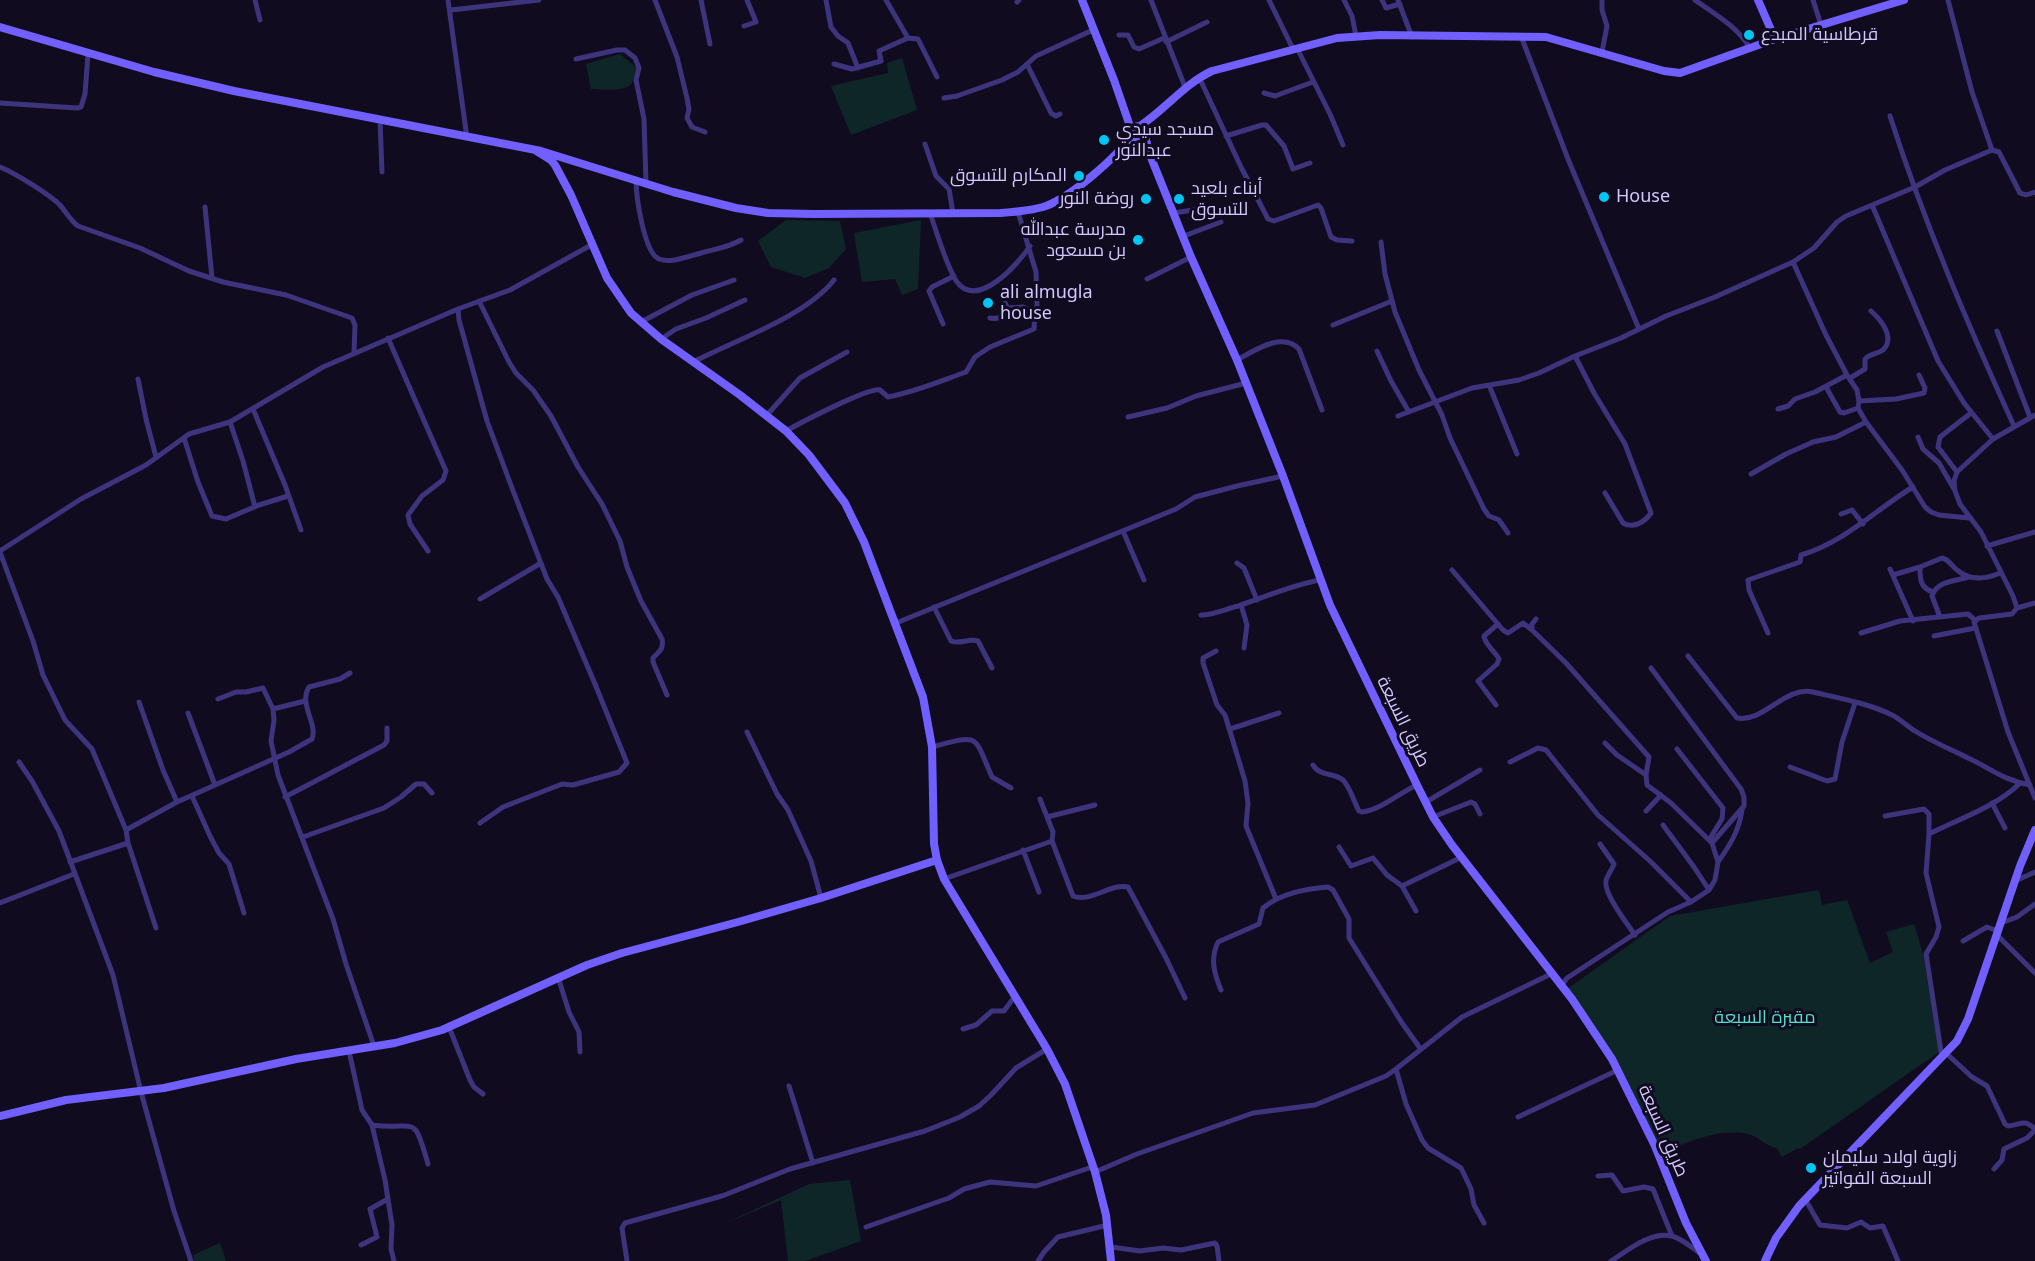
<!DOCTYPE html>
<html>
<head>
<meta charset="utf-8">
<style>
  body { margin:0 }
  canvas { display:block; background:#100b1e }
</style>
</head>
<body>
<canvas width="2035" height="1261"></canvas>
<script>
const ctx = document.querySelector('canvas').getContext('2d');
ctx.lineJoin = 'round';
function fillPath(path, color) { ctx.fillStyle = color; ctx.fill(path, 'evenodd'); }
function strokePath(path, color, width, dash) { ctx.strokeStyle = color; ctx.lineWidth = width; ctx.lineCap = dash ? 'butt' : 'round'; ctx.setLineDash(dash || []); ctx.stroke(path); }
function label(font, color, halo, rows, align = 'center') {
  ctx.font = font + ' "Noto Sans",Cairo,sans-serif'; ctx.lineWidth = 6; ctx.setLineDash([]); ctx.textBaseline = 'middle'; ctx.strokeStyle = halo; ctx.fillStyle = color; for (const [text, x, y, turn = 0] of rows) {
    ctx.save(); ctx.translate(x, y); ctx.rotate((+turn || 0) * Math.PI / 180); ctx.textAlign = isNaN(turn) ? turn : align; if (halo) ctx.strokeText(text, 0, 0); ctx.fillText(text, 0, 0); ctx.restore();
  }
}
fillPath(new Path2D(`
  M620,54l17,14c-2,4 -3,11 -5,15 -8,10 -30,6 -41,6l-5,-25z
  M902,58l15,52 -66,25 -20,-49 57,-13 -1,-10z
  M786,220l54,1 6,28 -17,19 -24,10 -34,-11 -13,-26z
  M921,220l-3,69 -16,6 -7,-16 -33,3 -8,-49z
  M1819,890l3,15 25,-5 23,63 23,-11 -7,-20 28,-8 9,30 16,98 -139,97 -2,-1 -16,9 -5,-9c-11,-1 -18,-12 -29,-14 -31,-6 -58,8 -87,18l-94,-163 103,-73z
  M850,1180l11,61 -56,20h-17l-7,-61 -57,24 85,-40z
  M220,1243l6,18h-32l-1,-6z`), '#0e2628');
strokePath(new Path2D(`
  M255,0l5,20
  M448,0l19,138
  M655,0l22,57 10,41 2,11 -2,9 5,9 13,5
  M701,0l9,44
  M826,0l5,27 7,9 10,7 10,25
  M886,0l22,38 10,1 19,38
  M1151,0l34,87
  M1269,0l24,49
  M1344,0l8,16 4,20
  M1382,0l4,8 14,-4
  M1398,0l14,37
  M1602,0v10l5,16 -5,26
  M1695,0c18,13 43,27 54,47
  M1813,0l8,25
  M1948,0l24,92 20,58 7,2 21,41 6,2 9,-3
  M1017,2l2,-2
  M451,10l88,-10
  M744,26l12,-4 -9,-22
  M1119,35h9l6,12 5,2 25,-11
  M1521,36l47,123 71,170
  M1166,42l41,-20
  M1297,48l33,66 13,31
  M576,59l41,-9h8l10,8 4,10 -3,12 8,39 2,64
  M834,64l18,5 29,-8 -2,-10 29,-13
  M1027,64l24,49 5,3 4,-2
  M1199,77l42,90 27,52 6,2 44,-16 3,3 10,29 6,3 15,1
  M1264,93l11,3 38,-14
  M944,98l13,-2 45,-16 16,-8 18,-16 57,-26
  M0,103l77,5 4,-1 4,-13 3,-40
  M1890,116c34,106 78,209 124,310
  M380,120l2,52
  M1226,136l36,-11h4l18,21 9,23 17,-6
  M925,144l11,32 13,13 4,24
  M0,167c15,6 49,27 60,38 6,7 10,15 18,21l62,22 49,23 34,11 63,13 66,23 3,7 -1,28
  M636,180c0,16 8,73 23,79 11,5 30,-3 42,-6 14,-4 26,-5 40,-13
  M1872,205l66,156 26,42 29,36
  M205,207l7,71
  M930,213c6,17 17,55 27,69 21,28 62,-19 73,-36
  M1174,213l38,-6
  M1184,236l37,-14
  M1381,242l4,32 10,38 24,58 23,45 8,23 34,71 5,7 10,4 9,13
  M1793,262l33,73 21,40 10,15 2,11 -1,7 8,14 36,48 23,37 6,5 8,3 30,3
  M1147,279l44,-22
  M479,301l30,61 7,11 17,17 18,26 27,51 24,37 18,37 7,26 14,34 21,38c2,11 -3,12 -9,19v4l14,33
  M1005,303l3,5 15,-1 4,2
  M458,309l1,11 28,101 25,67 35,91 11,18 37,87 32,79 -8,9 -46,13 -11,-1 -59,23 -23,16
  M990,318c16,3 30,-12 45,-7l2,-5 -1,-34 -18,-60
  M641,322l51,-27 42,-15
  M943,324l-14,-33 3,-4 22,-11
  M1333,325l59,-24
  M1997,331l33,86
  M388,338l58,133 -3,9 -21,16 -14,19 2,9 18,27
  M661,339l15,-10 30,-11 39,-18
  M1377,351l14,30 18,31
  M1575,356l19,37 31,51 26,69c-6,9 -18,16 -28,10l-18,-30
  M1237,360c17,-9 45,-29 62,-11l23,61
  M693,362c42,-22 112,-45 141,-82
  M1850,378l15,-9v-10c5,-5 12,-5 18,-9 13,-13 -3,-31 -12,-39
  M138,379l8,40 10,38
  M1489,385l28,69
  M1826,387l14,25 4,1 14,-5
  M1859,401l37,-2 28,-6 1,-5 -6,-13
  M253,409l32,76 16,45
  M1778,409l10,-3 7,-7 20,-7 32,-17
  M767,415l33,-37 47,-26
  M2035,415l-42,24 -36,33 -3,9 1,10 5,13 21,28 32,64 4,12 -5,6 -33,4 -5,4 34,110 27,66
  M1398,416l74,-28 47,-8 20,-7 36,-17 46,-18 45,-22 49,-19 78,-35 21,-14 23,-26 9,-6 69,-29 30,-17 47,-20
  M1128,417l39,-9 29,-12 50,-13
  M230,422l13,39 12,46
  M786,431c14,-8 83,-44 94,-41l8,7c27,-5 53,-16 78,-25l9,-15 15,-10 44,-18 1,-18
  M1918,437l5,12 16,14 15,26
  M184,438l14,44 14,34 14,3 33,-14 29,-9
  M1957,472l-19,-25 2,-10 31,-24
  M1751,474l35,-20 27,-12 23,-5 30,-15
  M1841,514l11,-4 11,14
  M1123,531l21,49
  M1987,546l48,-14
  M0,551l81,-52 65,-34 43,-31 41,-12 93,-55 135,-58 52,-19 83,-46
  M0,552l33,89 10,34 22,45 27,29 34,81
  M1237,563l7,5 13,32
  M1920,567c0,12 0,21 13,25
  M1890,569l23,52
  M1452,570l51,60 5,3 15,-10 9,7
  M1893,575l27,-8 22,-9c8,2 9,8 15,12 13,11 29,9 43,3
  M480,599l61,-36
  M1241,605l6,20 -3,23
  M934,607l17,34c9,4 17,-3 27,0l14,27
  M2017,608l18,-5
  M1201,615c12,0 25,-6 37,-9 27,-9 54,-21 82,-26
  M1940,617l-8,-21c5,-15 23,-15 37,-19
  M1536,619l-4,5v6l34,33 83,94 -3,18 1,10 24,18 41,40 6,19 -3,18 -6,10 -18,12 -23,10 -101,66 -5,7
  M896,623l246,-100 34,-14 19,-12 42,-11 46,-10
  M1768,633l-19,-43 -1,-10 52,-18 1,-7c44,-13 74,-45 112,-68
  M1861,633l39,-12 68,-7 7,6
  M1934,636l41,-8
  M1216,651l-13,7v5l14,42 8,10 20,66 3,22 -2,23 30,73
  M1688,656l49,62c27,5 47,-32 76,-26 25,6 55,11 79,23 8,4 15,11 23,16 16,10 35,18 53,27 24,11 35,22 62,27
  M1651,668l90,121 3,8v9l-32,37
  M218,699l18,-7h10l17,-4 10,21
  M305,701l-32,8 1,11 -3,21 7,34 55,144 13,45 28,82
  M139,702l24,68 14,32
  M1496,705l-18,-24 19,-17 2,-5c-4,-8 -14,-14 -15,-23l14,-12
  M188,713l27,72
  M1230,729l49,-16
  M747,732l30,62 11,16 23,51 10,37
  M1605,743l12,12 29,20
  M932,747c49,-13 41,-13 60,30l19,11
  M1677,749l46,59 -1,11 -13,21
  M19,762l13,19 27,50 54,144 28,117 33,119 17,50
  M1510,762l28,-14 8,2 52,65 52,46 41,41
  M1313,765c7,12 20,7 30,15 7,7 11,22 16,31l3,1c19,-2 37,-19 55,-27
  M1790,767l37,14 8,-2 7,-37 13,-39
  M192,796l18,40 9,17 10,11 15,49
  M285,797l99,-52 3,-4v-13
  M1040,799l13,33 -1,9 21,55c18,7 37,-13 55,-9l38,71 19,40
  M1426,802l54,-32
  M1992,803l13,25
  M1646,811l15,-16
  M1885,816l39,-7 5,5v20
  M1047,817l48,-12
  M1433,817l38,-15 4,2 5,10
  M1663,825l31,42 15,23
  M303,837l81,-29 17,-11 15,-13h8l8,9
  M128,843l28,85
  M1600,844l14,20c-2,6 -7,11 -8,17 -3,12 22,44 29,54
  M1339,847l12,19 22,-8 14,17 15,11
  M1023,850l16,42
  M70,862l58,-19 -2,-13 51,-28 112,-50 23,-13c6,-16 -14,-35 -3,-52l31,-8 10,-6
  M1718,862c12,-17 21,-31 24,-52
  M944,879l108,-38
  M2015,881l20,-9
  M0,903l74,-29
  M1416,911l-14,-25 60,-29
  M2001,923l16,-6 18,-13
  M1997,935l38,38
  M1963,941l24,-14 11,4
  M558,977l11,35 10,20 1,20
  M1221,990c-7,-17 -11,-31 -3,-48l41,-18 4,-16c18,-15 43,-19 65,-21l5,3 16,29v19l53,85 18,25
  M449,1027l21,53 4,7 9,7
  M963,1029l13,-4 16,-14h12l11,-15
  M349,1051l13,59 10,15 13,55 7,45 -1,24 3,12
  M1947,1054l25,23 15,9 18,38 3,2c13,-1 15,-8 27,3
  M1942,1058l-16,-104 10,-17 3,-10 -13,-54 3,-39c28,-14 68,-28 90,-50
  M1396,1069l10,35 16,36 6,8 33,20 10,21 3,16 10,18
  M789,1086l24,77
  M1518,1117l100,-47
  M372,1125c45,6 41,-14 56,39
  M1994,1169l8,-9 2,-11 23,-11 8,-8
  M1095,1172l42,-18 116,-41 62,-8 71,-29 10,-7 66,-52 91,-44
  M1598,1176l14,-1 11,16 21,-4 9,2 19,47
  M1805,1199l15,26 27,3 14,-6 9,6 13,-2 15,35
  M866,1227l83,-29 15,-9 26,-7 46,4 56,-19
  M361,1245l16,-8 -7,-28 18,-10
  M1111,1247l29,4 23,-3 18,2 34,-7 2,3 2,15
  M627,1261l-5,-33 3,-5 97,-27 68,-27 135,-38 35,-14 19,-11 12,-11 25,-27 31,-19
  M1038,1261l6,-9 14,-15 50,-12
  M1611,1261c17,-11 40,-30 61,-25 11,3 20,12 29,18`), '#3e347e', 5);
strokePath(new Path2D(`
  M1082,0l32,80 18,52
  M1758,0l17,39
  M0,27l154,45 80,19 307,60 132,41 63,16 32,5 45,1 187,-1c15,-1 31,-2 46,-7 26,-10 70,-48 86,-71
  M1132 133a7 7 0 1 1 14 0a7 7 0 1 1-14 0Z
  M1140,126c26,-17 44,-42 72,-55l125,-33 43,-3 166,2 118,34 16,2 95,-34 129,-39
  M1145,136l5,19 41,102 46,103 46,116 47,129 87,180 16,32 19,28 120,154 40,60 43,87 31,77 20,38
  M535,150l16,10 4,5 16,30 36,83 24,35 30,26 79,56 46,36 23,24 36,48 19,39 59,155 9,50 2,97 3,16 7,19 103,170 18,35 30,88 11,43 5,46
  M0,1116l66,-16 98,-12 132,-29 99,-16 47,-13 145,-65 35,-12 116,-31 83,-24 116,-38
  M1765,1261l11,-23 23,-32 158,-165 11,-22 52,-153 15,-36`), '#715fff', 8);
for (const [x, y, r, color] of [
  [1749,35,6,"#00c5f3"],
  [1104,140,6,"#00c5f3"],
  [1079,176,6,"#00c5f3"],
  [1604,197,6,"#00c5f3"],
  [1146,199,6,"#00c5f3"],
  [1179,199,6,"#00c5f3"],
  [1138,240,6,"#00c5f3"],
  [988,303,6,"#00c5f3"],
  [1811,1168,6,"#00c5f3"]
]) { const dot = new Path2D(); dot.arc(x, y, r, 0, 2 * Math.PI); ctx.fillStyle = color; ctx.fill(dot); strokePath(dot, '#100b1e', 2); }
label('18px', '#d3c8ff', '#100b1e', [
  ["قرطاسية المبدع",1761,35],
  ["مسجد سيدي",1116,130],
  ["عبدالنور",1116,151],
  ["المكارم للتسوق",1067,176,"right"],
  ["أبناء بلعيد",1191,189],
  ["للتسوق",1191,210],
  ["House",1616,197],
  ["روضة النور",1134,199,"right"],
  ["مدرسة عبدالله",1126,230,"right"],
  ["بن مسعود",1126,251,"right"],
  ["ali almugla",1000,293],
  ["house",1000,314],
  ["زاوية اولاد سليمان",1823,1158],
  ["السبعة الفواتير",1823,1179]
], 'left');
label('18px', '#d3c8ff', '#100b1e', [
  ["طريق السبعة",1403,722,64],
  ["طريق السبعة",1663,1131,66]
]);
label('18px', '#51e2cb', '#100b1e', [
  ["مقبرة السبعة",1765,1018]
]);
</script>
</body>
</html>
